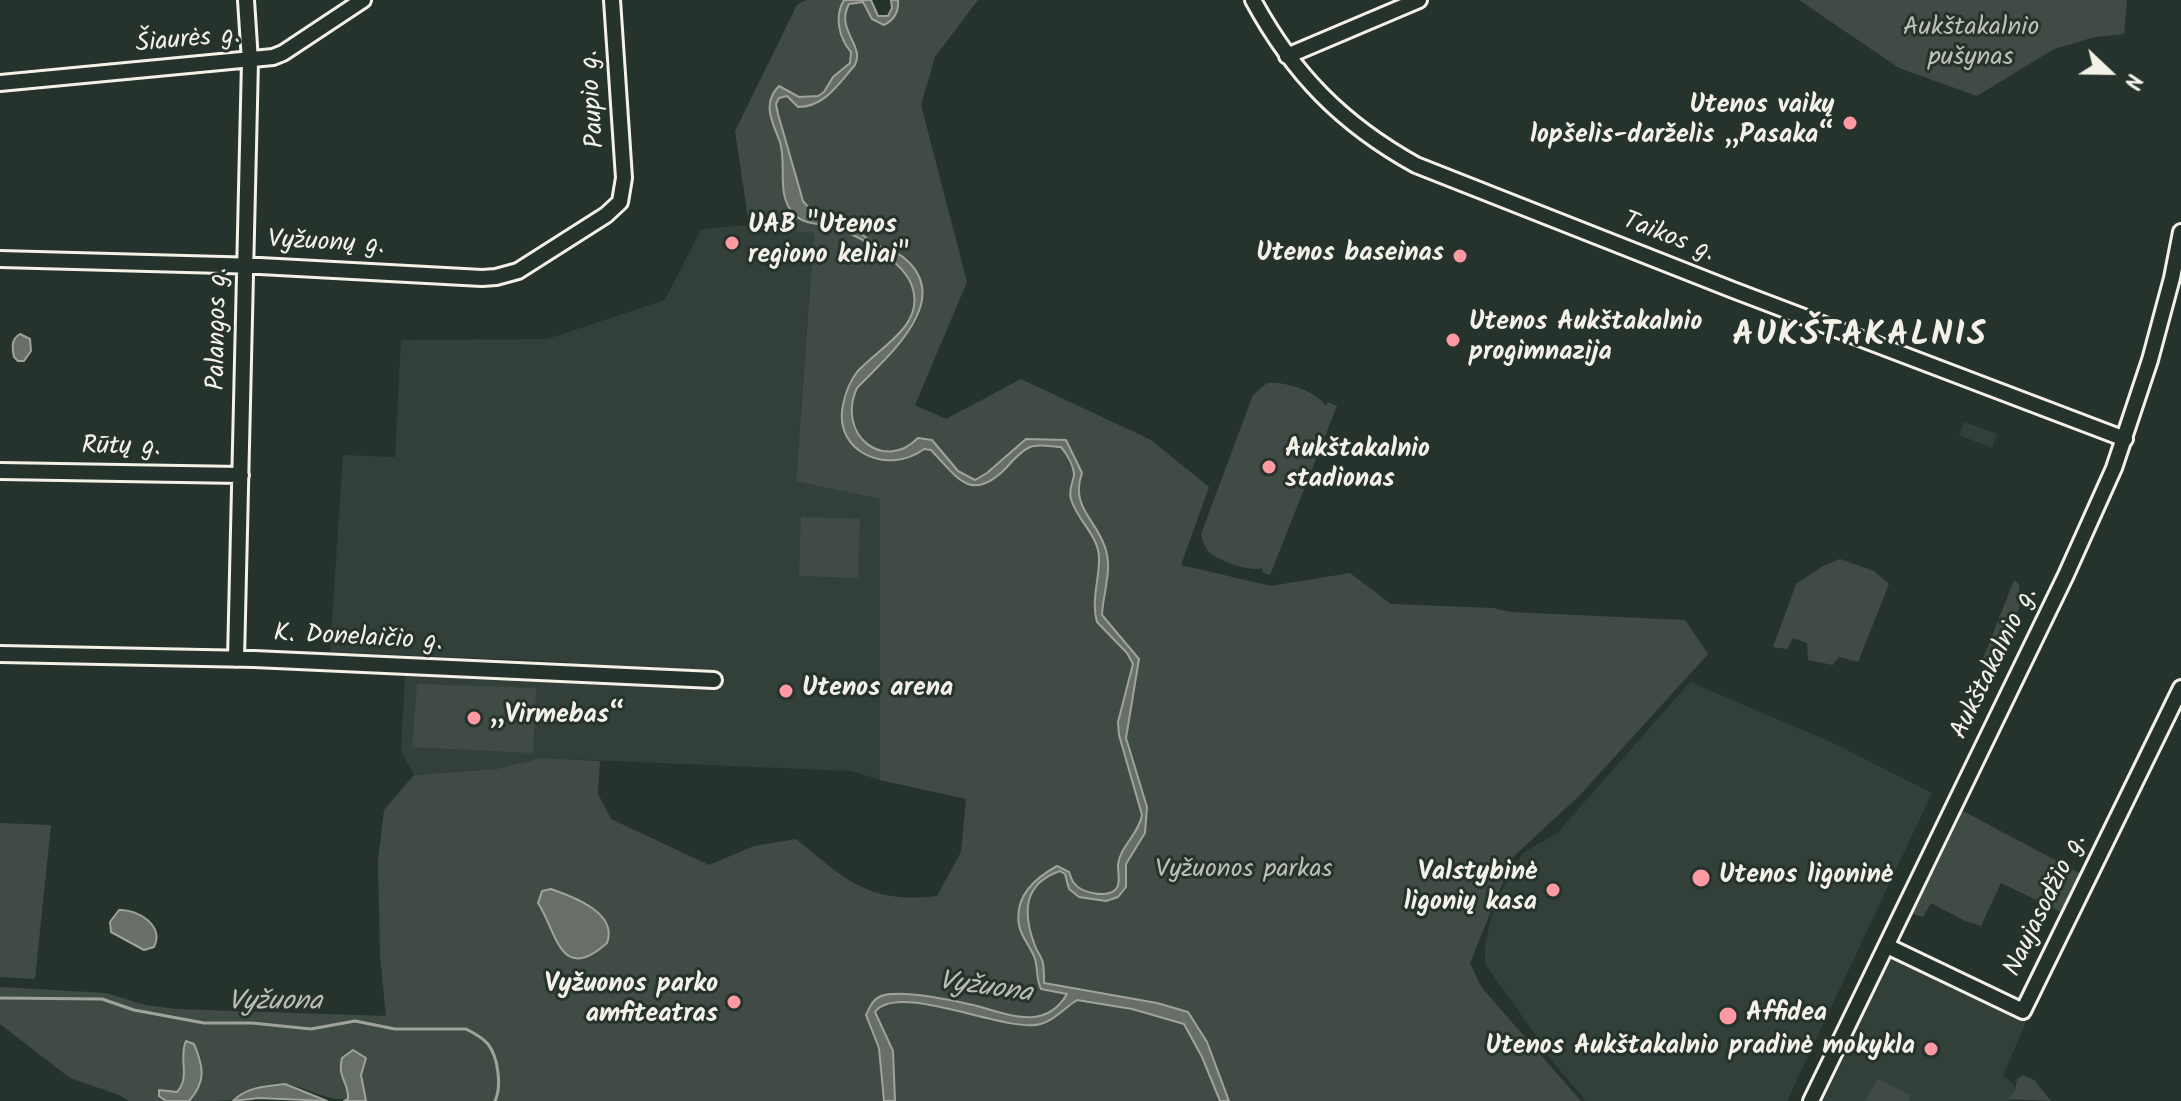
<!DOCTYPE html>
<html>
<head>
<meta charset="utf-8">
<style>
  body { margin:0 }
  #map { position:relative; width:2181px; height:1101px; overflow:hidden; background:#26332d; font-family:Kalam,sans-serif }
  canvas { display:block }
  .north { position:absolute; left:2069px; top:32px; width:80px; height:80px; -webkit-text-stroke:6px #26332d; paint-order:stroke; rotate:112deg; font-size:22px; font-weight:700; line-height:32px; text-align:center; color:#f4f1e8 }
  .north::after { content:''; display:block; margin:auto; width:28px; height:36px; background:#f4f1e8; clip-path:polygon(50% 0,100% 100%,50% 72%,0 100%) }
</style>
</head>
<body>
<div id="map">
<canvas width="2181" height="1101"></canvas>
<div class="north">N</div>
</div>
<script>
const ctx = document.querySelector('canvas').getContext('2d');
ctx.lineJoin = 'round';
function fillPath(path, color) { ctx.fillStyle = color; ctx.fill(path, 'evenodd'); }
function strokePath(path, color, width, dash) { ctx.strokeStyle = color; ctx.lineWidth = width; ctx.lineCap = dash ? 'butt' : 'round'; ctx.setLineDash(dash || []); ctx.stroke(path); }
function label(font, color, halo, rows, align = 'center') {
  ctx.font = font + ' Kalam,sans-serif'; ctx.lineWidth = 6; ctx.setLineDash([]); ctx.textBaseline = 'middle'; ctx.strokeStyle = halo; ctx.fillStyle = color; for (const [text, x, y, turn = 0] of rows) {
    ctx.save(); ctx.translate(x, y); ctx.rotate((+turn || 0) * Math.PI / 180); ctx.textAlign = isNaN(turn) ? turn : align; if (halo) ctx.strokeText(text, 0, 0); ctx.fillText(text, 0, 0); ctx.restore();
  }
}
fillPath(new Path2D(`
  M749,225l65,7 -18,248 84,19v281l-29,-9 -310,-13 -45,11 -82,6 -13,-24 4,-76 163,7 1,-20 -239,-10 13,-197 52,2 6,-117 146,-1 118,-39 36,-71z
  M1964,422l33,12 -5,14 -33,-13z
  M1690,682l139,59 103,52 -145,308h-201l-39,-46 -8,-15 -54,-76v-18l9,-42 29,-51 35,-21z
  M1891,957l135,65 -23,54 11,8 1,7 -6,8 2,2h-188z`), '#333f39');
fillPath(new Path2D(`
  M806,0h38c-10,17 -6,38 7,52l-1,11 -17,14 -9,15 -6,4 -19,1 -20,-11c-18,17 -6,37 1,56 7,22 -4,52 13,71 12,14 29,9 45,15 24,10 66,34 74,58 14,40 -33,61 -55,86 -7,9 -12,23 -14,33 -10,49 47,70 81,44l7,1 30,32 20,4c18,-10 30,-29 47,-38 9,-5 24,-1 33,-1l13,26 -4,24 6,15 21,31 3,16 -5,56 2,7 7,6 5,-2 -7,-11 3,-26 3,-7 -2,-34 -26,-49 -3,-11 5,-16 -16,-31 -40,-1 -39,33 -12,7 -17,-9 -26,-31 -14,-2c-38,37 -91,-12 -54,-57 5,-6 7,-10 14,-13 11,-17 29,-30 39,-48 10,-20 4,-48 -13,-62 -8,-7 -19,-8 -28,-14 -13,-9 -27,-21 -41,-28 -13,-6 -23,-2 -32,-15l-27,-97 7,-9 8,3 7,9c27,0 41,-24 57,-42 10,-20 -20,-34 -6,-61l14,-2 9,17 12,6c10,-5 15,-13 14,-25h80l-43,57 -14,48 46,177 -52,123 31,14 75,-40 130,61 58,47 -28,78 90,21 79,-13 41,31 102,4 17,4 175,8 23,34 -129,142 -66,61 -43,106 12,25 99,113h-1215l-5,-26 5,-17 -13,-8 -11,8c-5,21 7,23 6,41 -23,2 -39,-11 -61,-15 -20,-4 -37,8 -53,16 -10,1 -33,1 -45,1 15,-19 20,-41 1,-60h-4c-8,18 5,35 -9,51l-18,-2v6l7,5h-37l-10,-6 -49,-17 -70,-54v-37l106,6 39,12 32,4 209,7 -6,-60 -2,-96 6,-50 30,-35 82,-6 45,-11 59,3 -2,33 13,25 98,46 45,-19 42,-7c50,41 73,65 141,57l24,-44 5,-53 -86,-19v-281l-84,-18 18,-248 -65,-8 -14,-94 62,-126z
  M1799,0h328l-3,34 -29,3 -41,12 -77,47 -78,-28z
  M1267,383c18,-2 49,8 59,23l2,-4 9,4 -67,169 -8,-3 1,-4c-14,4 -41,-6 -53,-15 -5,-5 -7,-12 -9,-19l52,-139z
  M801,517l59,2 -2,59 -59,-2z
  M1840,559l34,12 15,13 -31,78 -19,-5 -6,8 -25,-5 -1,-17 -14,-5 -6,11 -14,-2 23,-63 27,-18z
  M2014,580l5,4 1,22 -25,56 -12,-3z
  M417,684l119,4 -3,65 -121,-6z
  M1963,811l120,64 -20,38 -62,-30 -20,43 -16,-5 -34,-18 -8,14 -10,-3z
  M0,823l51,2 -16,154 -35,-2z
  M2023,1075l11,5 17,21 -43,-2 7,-8 2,-12z
  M1878,1079l32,16 -1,6h-44z`), '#414b45');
const water = new Path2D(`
  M844,0h27l7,16h10l4,-8 -1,-8h7c1,12 -4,20 -14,25l-12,-6 -9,-17 -14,2c-14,26 16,41 6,61 -16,18 -30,42 -57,42l-11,-11 -8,2 -3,6 2,10 25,87c9,13 19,9 32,15 16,8 30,23 46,31 7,4 16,5 22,10 54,43 -18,101 -46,131 -21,46 26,85 61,50l14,2 26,31 17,9 12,-7 39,-34 40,1 16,33c-12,33 13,45 23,74 8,23 -2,45 -3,68l37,44 -13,79 21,69 -2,26 -19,31v23l-8,10 -12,4 -27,-4 -10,-8 -4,-15 -5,-3c-38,13 -37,43 -25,75 2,6 7,11 8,17 1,6 1,14 1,20l113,20 31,9 19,30 22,59h-9l-18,-44 -18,-33 -52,-15 -55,-9c-14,9 -25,23 -41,25 -37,5 -139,-43 -161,-13l18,39 2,50h-11l-5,-53 -13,-33c4,-8 7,-16 15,-19 20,-7 70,4 92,9 33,8 71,28 94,-11l-26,-5c-5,-10 -3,-20 -6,-30 -4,-12 -14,-22 -16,-34 -5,-29 16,-47 38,-59l12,6c1,2 3,9 5,11 7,10 32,15 41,7 6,-5 3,-17 3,-25 2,-19 21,-31 24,-50l-23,-80 -1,-13 15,-58 -6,-11 -30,-31c-6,-21 2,-41 2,-62 1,-24 -22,-39 -28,-61 -3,-9 2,-16 3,-24 0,-9 -8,-22 -13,-28 -9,0 -22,-4 -31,0 -9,4 -18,14 -24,21 -35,36 -49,9 -75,-18l-7,-1c-34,26 -91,5 -81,-44 2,-10 7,-24 14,-33 22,-25 69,-46 55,-86 -8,-24 -50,-48 -74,-58 -16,-6 -33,-1 -45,-15 -17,-19 -6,-48 -13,-71 -7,-19 -19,-38 -1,-56l20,11 19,-1 6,-4 9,-15 17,-14 1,-11c-12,-14 -17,-35 -7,-52z
  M20,334l10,5 1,12 -7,10h-6l-4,-4c-2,-9 -3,-18 6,-23z
  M551,889c23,8 67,24 56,54 -47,42 -50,-11 -69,-40l4,-12z
  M119,910c19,-1 46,16 35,37l-10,3 -33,-18 -1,-10z
  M186,1041l8,3c10,23 12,38 -5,57h-23l-7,-5v-6l18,2c14,-16 1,-33 9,-51z
  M353,1050l13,8 -5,17 5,26h-22l4,-2c1,-18 -11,-20 -6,-41z
  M285,1084l42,17 -68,-3 -26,3c13,-14 34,-15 52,-17z`);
fillPath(water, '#676f68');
strokePath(water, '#9fa39b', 2);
strokePath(new Path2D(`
  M0,998l102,1 32,11 70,13h48l59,6 44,-8 40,8h71c8,4 16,8 22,15 10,13 14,42 7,57`), '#9fa39b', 3);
const street = new Path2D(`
  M1253,0c40,74 89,124 163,165l317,125 392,149
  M1287,56l132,-56
  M0,83l273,-26 10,-4 80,-53
  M0,259l260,7 222,12 14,-1 22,-6 88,-56 14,-13 4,-24 -12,-178
  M0,471l241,4
  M0,654l254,5 460,21
  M236,659l14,-598 -4,-61
  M1887,946l136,65 158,-323
  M1811,1101l255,-526 48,-107 36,-108 22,-82 9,-46`);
strokePath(street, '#f4f1e8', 20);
strokePath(street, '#26332d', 14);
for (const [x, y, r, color] of [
  [1850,123,8,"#ff9aa2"],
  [732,243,8,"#ff9aa2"],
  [1460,256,8,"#ff9aa2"],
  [1453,340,8,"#ff9aa2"],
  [1269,467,8,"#ff9aa2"],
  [786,691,8,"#ff9aa2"],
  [474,718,8,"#ff9aa2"],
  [1701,878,10,"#ff9aa2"],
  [1553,890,8,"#ff9aa2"],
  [734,1002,8,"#ff9aa2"],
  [1728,1016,10,"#ff9aa2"],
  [1931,1049,8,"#ff9aa2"]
]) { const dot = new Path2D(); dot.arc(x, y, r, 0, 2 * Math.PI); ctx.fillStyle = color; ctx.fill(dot); strokePath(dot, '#26332d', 3); }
label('26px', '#bebfb7', '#26332d', [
  ["Aukštakalnio",1971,30],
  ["pušynas",1971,60],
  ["Vyžuonos parkas",1244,872]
]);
label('26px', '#f4f1e8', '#26332d', [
  ["Šiaurės g.",188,42,-5],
  ["Paupio g.",595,99,-94],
  ["Taikos g.",1668,239,21],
  ["Vyžuonų g.",326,245,3],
  ["Palangos g.",220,329,-89],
  ["Rūtų g.",121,449,1],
  ["K. Donelaičio g.",358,640,3],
  ["Aukštakalnio g.",1996,664,-64],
  ["Naujasodžio g.",2047,906,-64]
]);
label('bold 26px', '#f4f1e8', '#26332d', [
  ["Utenos vaikų",1834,108,"right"],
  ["lopšelis-darželis „Pasaka“",1834,138,"right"],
  ["UAB \"Utenos",748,228],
  ["regiono keliai\"",748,258],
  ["Utenos baseinas",1444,256,"right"],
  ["Utenos Aukštakalnio",1469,325],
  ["progimnazija",1469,355],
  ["Aukštakalnio",1285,452],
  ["stadionas",1285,482],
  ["Utenos arena",802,691],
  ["„Virmebas“",490,718],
  ["Valstybinė",1537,875,"right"],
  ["ligonių kasa",1537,905,"right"],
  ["Utenos ligoninė",1719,878],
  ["Vyžuonos parko",718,987,"right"],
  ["amfiteatras",718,1017,"right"],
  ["Affidea",1746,1016],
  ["Utenos Aukštakalnio pradinė mokykla",1915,1049,"right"]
], 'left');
label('italic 28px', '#bcbdb5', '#26332d', [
  ["Vyžuona",985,990,8],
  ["Vyžuona",275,1004]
]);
ctx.letterSpacing = '2px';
label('bold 34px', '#f4f1e8', '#26332d', [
  ["AUKŠTAKALNIS",1860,338]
]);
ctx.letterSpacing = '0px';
</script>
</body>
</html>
